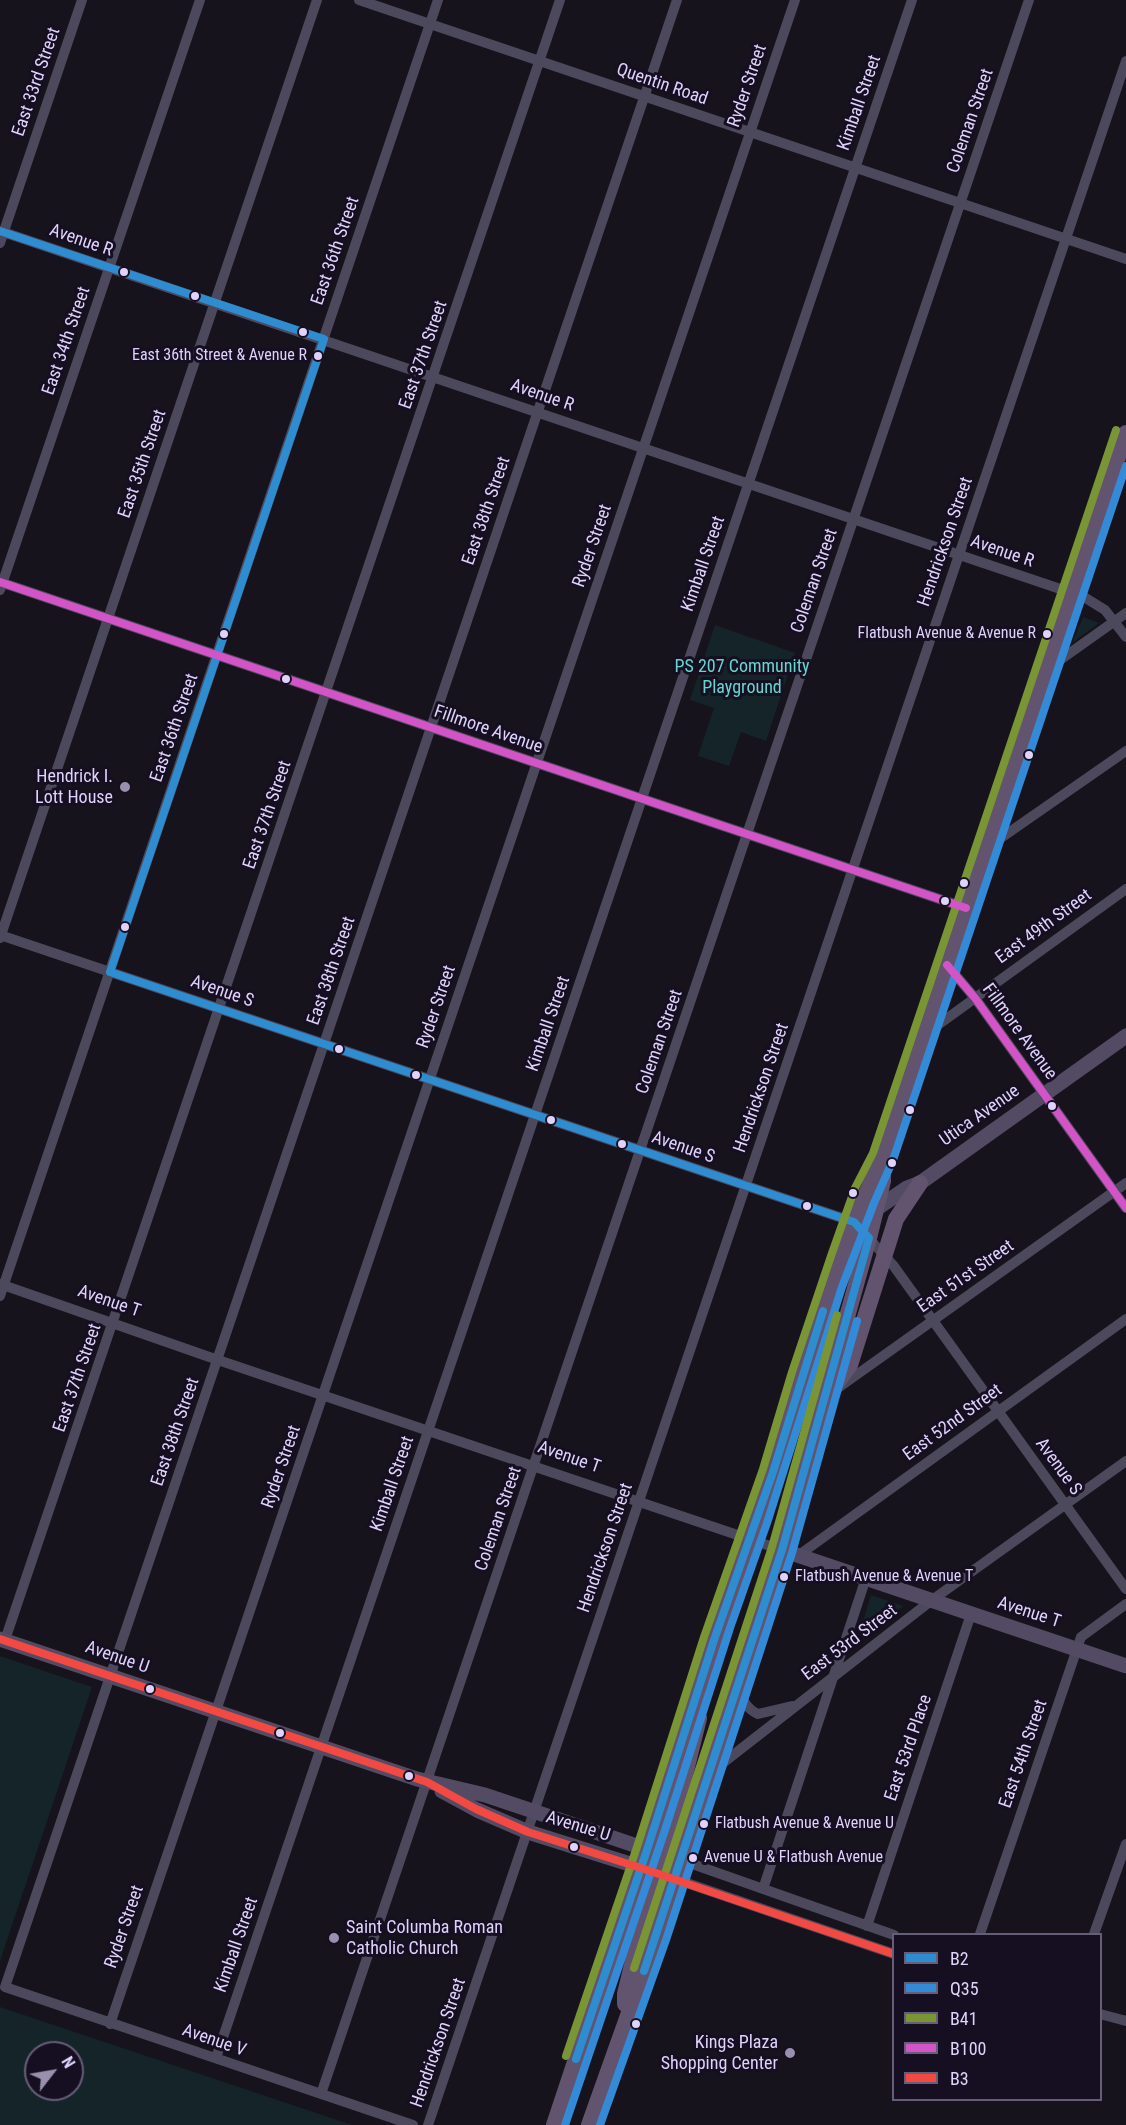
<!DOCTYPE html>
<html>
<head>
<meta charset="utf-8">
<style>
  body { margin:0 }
  #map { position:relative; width:1126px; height:2125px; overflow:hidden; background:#17131d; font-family:"Roboto Condensed",sans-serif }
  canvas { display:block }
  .legend { position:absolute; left:892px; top:1933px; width:210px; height:168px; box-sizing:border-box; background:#160f21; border:2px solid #665d79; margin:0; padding:8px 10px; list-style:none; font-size:18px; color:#dfd3fc }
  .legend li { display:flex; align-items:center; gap:12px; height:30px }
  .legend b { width:30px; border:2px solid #665d79 }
  .north { position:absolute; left:24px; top:2041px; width:60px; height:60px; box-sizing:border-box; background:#160f21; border:2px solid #665d79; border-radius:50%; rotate:59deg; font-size:16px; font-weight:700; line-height:24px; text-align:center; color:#dfd3fc }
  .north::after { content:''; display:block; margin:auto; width:21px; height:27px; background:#9990ae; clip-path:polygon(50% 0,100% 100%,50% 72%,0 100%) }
</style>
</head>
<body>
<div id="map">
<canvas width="1126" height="2125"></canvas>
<ul class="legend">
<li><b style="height:8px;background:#2d8dd0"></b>B2</li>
<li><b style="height:8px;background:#338bd7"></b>Q35</li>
<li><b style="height:8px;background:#799534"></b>B41</li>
<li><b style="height:8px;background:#d354c7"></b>B100</li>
<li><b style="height:8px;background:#f24942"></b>B3</li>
</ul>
<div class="north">N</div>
</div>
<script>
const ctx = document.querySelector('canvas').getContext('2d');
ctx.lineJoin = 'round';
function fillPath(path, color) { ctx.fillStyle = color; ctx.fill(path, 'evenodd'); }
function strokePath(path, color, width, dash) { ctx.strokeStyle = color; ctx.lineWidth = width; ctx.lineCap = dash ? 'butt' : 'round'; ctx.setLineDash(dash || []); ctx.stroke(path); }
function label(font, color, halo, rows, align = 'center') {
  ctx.font = font + ' "Roboto Condensed",sans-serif'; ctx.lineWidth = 6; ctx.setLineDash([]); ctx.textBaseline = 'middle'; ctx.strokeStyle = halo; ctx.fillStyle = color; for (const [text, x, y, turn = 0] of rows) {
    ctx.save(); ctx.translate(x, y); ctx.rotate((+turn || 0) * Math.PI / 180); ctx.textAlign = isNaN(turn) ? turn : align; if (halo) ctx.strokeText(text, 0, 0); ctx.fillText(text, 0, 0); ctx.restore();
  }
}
fillPath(new Path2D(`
  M1083,617l16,6 -27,20z
  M715,625l80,28 -29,88 -25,-9 -12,34 -31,-10 16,-48 -24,-8z
  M871,1595l32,11 -37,29 -6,-4z
  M0,1656l92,31 -92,274z
  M0,2007l352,118h-352zM36,2053h36v36h-36z`), '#142428');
strokePath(new Path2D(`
  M359,0l767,259
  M0,231l1084,366 21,13 21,27
  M0,243l82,-243
  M0,582l966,326
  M0,590l200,-590
  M1046,670l80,-57
  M988,847l138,-96
  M0,935l854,287 39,43 233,324
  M0,938l317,-938
  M947,965l28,33 151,210
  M924,1035l202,-146
  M0,1284l218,76 564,190
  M0,1296l438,-1296
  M838,1388l288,-205
  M799,1555l327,-236
  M5,1640l555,-1640
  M741,1685c-1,14 5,23 17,29l34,-8
  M710,1773l222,-173 194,-139
  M681,1860l213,75
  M675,1879l219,75
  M763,1889l103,-311
  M867,1926l104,-312
  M980,1934l101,-297 45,-33
  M1094,1934l32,-90
  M1100,2014l26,7
  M110,2024l685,-2024
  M216,2058l696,-2058
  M321,2094l708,-2094
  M413,2125l-408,-138 672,-1987
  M428,2125l698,-2064`), '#4d495d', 10);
strokePath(new Path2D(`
  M870,1213l37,-25 13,-5 206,-147
  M782,1550l344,116
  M0,1639l417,140 68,16 173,58
  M442,1791l35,19 51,22 124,39`), '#524b63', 15);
strokePath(new Path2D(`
  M830,1392l20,-27 46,-146 24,-36
  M675,1879l-6,-8 -6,-24 17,-52 19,-77
  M625,2004v-10l14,-58 18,-51v-16l-6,-13
  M554,2125c30,-91 61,-182 92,-272 24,-70 44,-141 68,-211 15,-47 34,-93 49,-140 39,-116 66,-235 120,-345l243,-724
  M589,2125l67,-188 126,-387 87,-312 14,-57v-17`), '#62536e', 16);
strokePath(new Path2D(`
  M0,231l324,108
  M110,972l744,250 15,16 -87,312 -138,421
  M110,972l214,-633
  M576,2059l71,-209 67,-210 59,-168 50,-161`), '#2d8dd0', 8);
strokePath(new Path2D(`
  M565,2125l100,-295 65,-202 37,-105 75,-236 32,-84 19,-43 233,-694
  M600,2125l66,-185 126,-387 65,-232`), '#338bd7', 8);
strokePath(new Path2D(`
  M634,1968l138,-421 65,-232
  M566,2056l71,-209 67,-210 59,-168 29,-97 39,-116 24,-68 18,-35 243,-723`), '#799534', 8);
strokePath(new Path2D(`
  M0,582l966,326
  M947,965l28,33 151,210`), '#d354c7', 8);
strokePath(new Path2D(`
  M0,1639l427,143 49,27 52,23 113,36 253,86`), '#f24942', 8);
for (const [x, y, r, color] of [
  [124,272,5,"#dfd3fc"],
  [195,296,5,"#dfd3fc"],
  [303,332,5,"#dfd3fc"],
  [318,356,5,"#dfd3fc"],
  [224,634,5,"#dfd3fc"],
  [1047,634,5,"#dfd3fc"],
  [286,679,5,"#dfd3fc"],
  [1029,755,5,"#dfd3fc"],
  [125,787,6,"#9990ae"],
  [964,883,5,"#dfd3fc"],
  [945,901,5,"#dfd3fc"],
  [125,927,5,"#dfd3fc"],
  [339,1049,5,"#dfd3fc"],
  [416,1075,5,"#dfd3fc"],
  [1052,1106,5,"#dfd3fc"],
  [910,1110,5,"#dfd3fc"],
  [551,1120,5,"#dfd3fc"],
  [622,1144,5,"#dfd3fc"],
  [892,1163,5,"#dfd3fc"],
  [853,1193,5,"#dfd3fc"],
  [807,1206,5,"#dfd3fc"],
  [784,1577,5,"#dfd3fc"],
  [150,1689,5,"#dfd3fc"],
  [280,1733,5,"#dfd3fc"],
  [409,1776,5,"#dfd3fc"],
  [704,1824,5,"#dfd3fc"],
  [574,1847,5,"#dfd3fc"],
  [693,1858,5,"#dfd3fc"],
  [334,1938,6,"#9990ae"],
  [636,2024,5,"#dfd3fc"],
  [790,2053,6,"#9990ae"]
]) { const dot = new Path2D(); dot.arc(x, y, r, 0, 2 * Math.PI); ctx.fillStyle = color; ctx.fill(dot); strokePath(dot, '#160f21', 2); }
label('16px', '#dfd3fc', '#160f21', [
  ["East 36th Street & Avenue R",307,356,"right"],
  ["Flatbush Avenue & Avenue R",1036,634,"right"],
  ["Flatbush Avenue & Avenue T",795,1577],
  ["Flatbush Avenue & Avenue U",715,1824],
  ["Avenue U & Flatbush Avenue",704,1858]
], 'left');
label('18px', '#dfd3fc', '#160f21', [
  ["East 33rd Street",37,82,-71],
  ["Quentin Road",662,85,19],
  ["Ryder Street",748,86,-71],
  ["Kimball Street",860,103,-71],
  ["Coleman Street",971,121,-71],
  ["Avenue R",81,241,19],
  ["East 36th Street",336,251,-71],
  ["East 34th Street",67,341,-71],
  ["East 37th Street",424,355,-71],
  ["Avenue R",542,396,19],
  ["East 35th Street",143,464,-71],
  ["East 38th Street",487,511,-71],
  ["Hendrickson Street",946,542,-71],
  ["Ryder Street",593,546,-71],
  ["Avenue R",1002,552,19],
  ["Kimball Street",704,564,-71],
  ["Coleman Street",815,581,-71],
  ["East 36th Street",175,728,-71],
  ["Fillmore Avenue",488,730,19],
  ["East 37th Street",268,815,-71],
  ["East 49th Street",1044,927,-36],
  ["East 38th Street",332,971,-71],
  ["Avenue S",222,992,19],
  ["Ryder Street",437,1007,-71],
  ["Kimball Street",549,1024,-71],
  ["Fillmore Avenue",1019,1032,54],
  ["Coleman Street",660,1042,-71],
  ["Hendrickson Street",762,1088,-71],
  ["Utica Avenue",980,1116,-35],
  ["Avenue S",683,1148,19],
  ["East 51st Street",966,1277,-35],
  ["Avenue T",109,1302,19],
  ["East 37th Street",78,1378,-71],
  ["East 52nd Street",953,1423,-36],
  ["East 38th Street",176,1432,-71],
  ["Avenue T",569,1458,19],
  ["Ryder Street",282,1467,-71],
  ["Avenue S",1058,1467,54],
  ["Kimball Street",393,1484,-71],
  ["Coleman Street",499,1519,-71],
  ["Hendrickson Street",606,1548,-71],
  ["Avenue T",1029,1613,18],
  ["East 53rd Street",850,1643,-37],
  ["Avenue U",117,1658,19],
  ["East 53rd Place",909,1748,-71],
  ["East 54th Street",1024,1754,-71],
  ["Avenue U",578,1827,17],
  ["Ryder Street",125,1927,-71],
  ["Kimball Street",237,1945,-71],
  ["Avenue V",214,2041,19],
  ["Hendrickson Street",439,2043,-71]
]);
label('18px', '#65d6cf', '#160f21', [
  ["PS 207 Community",742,667],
  ["Playground",742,688]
]);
label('18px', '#dfd3fc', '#160f21', [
  ["Hendrick I.",113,777],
  ["Lott House",113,798],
  ["Saint Columba Roman",346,1928,"left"],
  ["Catholic Church",346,1949,"left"],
  ["Kings Plaza",778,2043],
  ["Shopping Center",778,2064]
], 'right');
</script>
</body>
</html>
